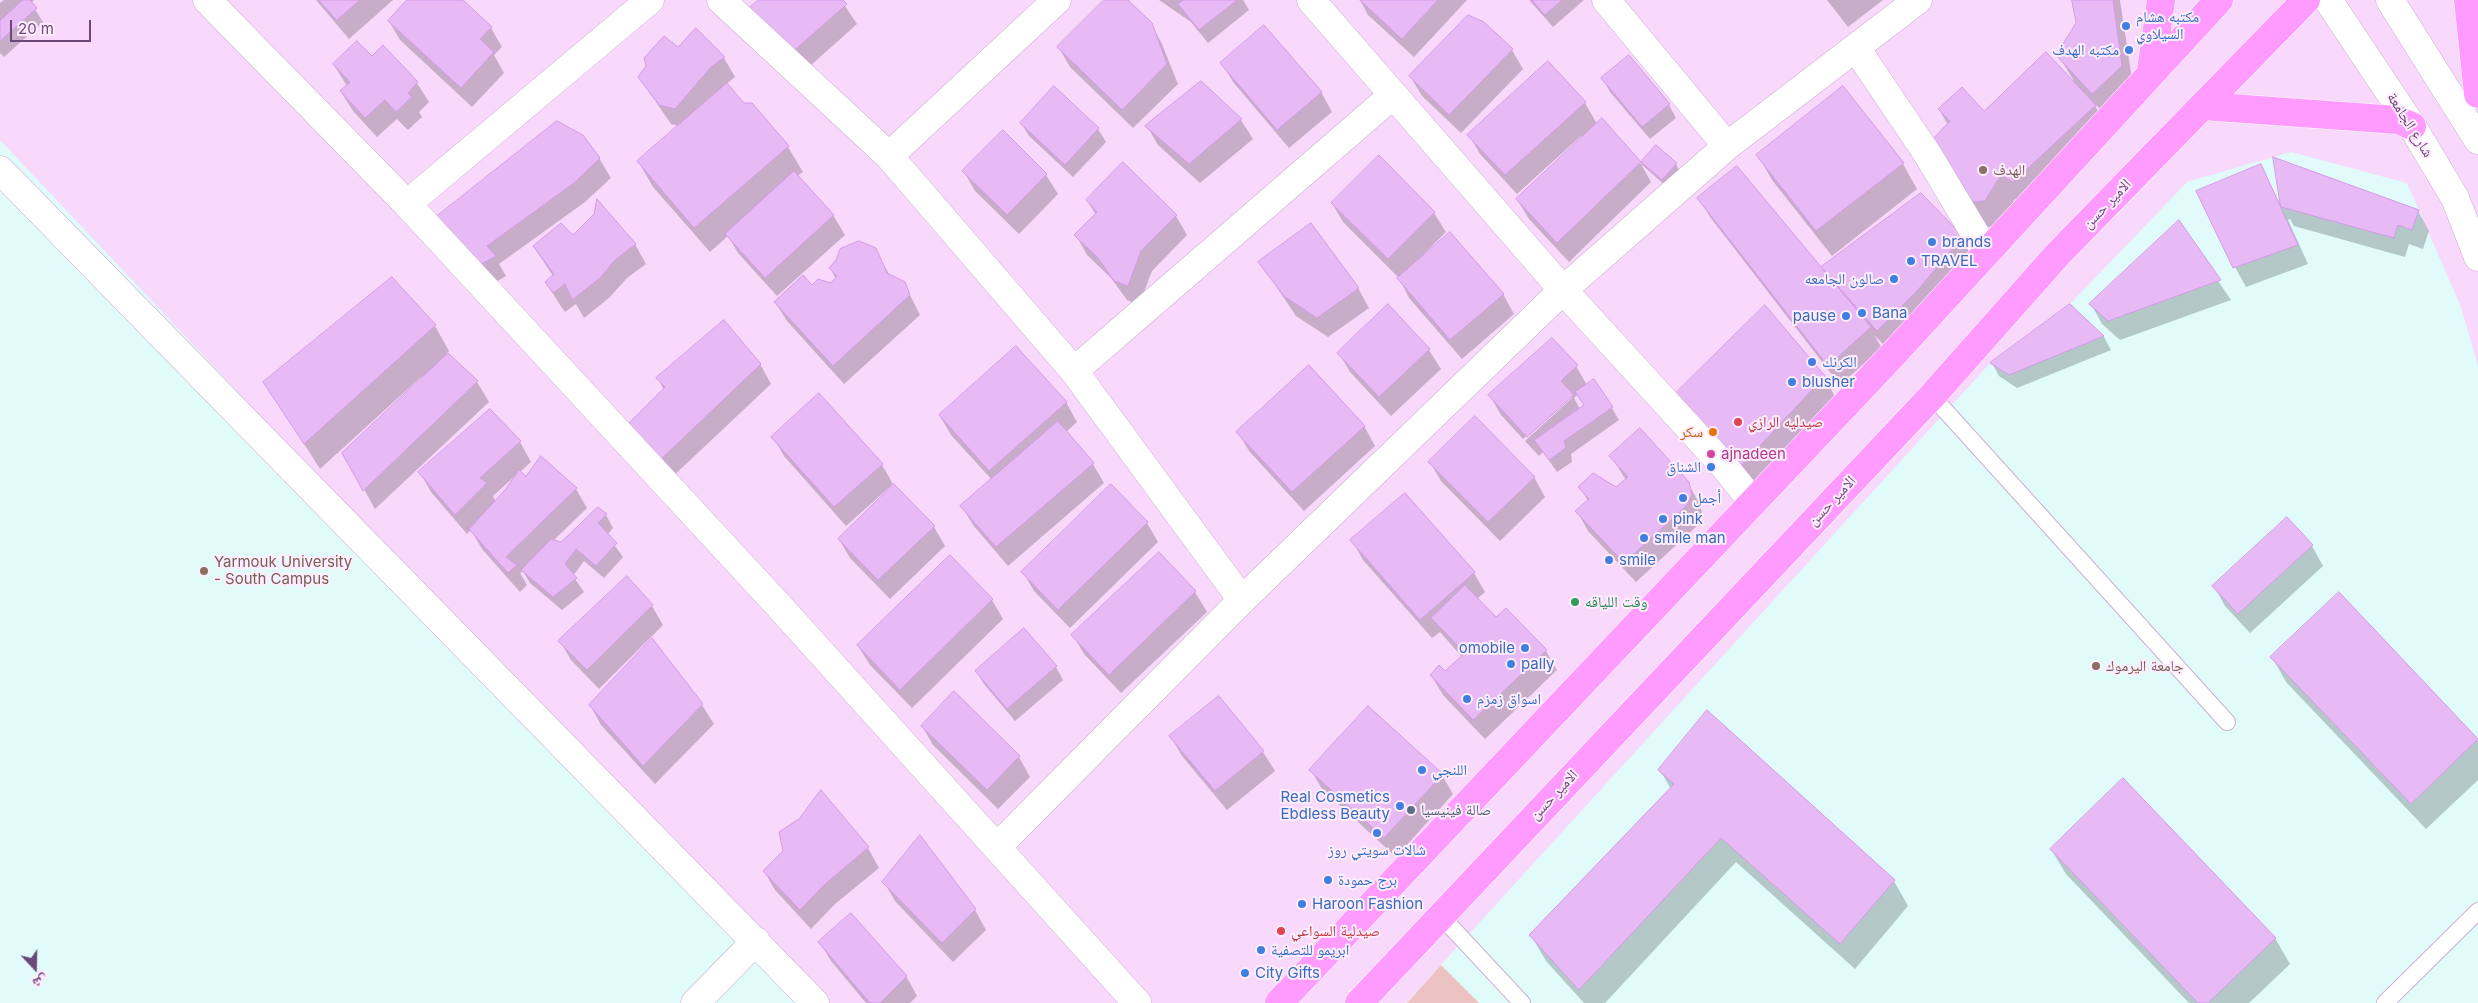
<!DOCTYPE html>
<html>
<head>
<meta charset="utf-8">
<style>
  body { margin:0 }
  #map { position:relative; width:2478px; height:1003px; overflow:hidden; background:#fde5fe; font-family:Inter,"Noto Naskh Arabic",sans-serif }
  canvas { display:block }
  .north { position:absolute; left:10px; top:943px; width:50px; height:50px; -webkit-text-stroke:4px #ffedff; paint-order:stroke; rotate:159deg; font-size:14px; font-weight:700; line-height:20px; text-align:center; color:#6c4879 }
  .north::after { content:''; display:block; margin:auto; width:18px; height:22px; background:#6c4879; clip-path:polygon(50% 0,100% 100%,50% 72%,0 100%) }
  .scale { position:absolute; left:10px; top:20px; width:81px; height:22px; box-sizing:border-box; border:2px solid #6c4879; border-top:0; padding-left:6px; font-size:15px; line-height:18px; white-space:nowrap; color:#6c4879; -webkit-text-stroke:4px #ffedff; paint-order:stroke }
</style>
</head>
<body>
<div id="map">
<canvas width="2478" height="1003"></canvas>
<div class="north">ش</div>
<div class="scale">20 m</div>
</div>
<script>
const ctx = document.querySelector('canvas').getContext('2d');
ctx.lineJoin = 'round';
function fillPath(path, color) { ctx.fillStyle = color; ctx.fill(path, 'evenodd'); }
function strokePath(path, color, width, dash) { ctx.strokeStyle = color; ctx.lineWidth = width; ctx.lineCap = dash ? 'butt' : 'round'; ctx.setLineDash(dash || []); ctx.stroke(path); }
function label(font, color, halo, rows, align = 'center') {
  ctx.font = font + ' Inter,"Noto Naskh Arabic",sans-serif'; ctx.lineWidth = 4; ctx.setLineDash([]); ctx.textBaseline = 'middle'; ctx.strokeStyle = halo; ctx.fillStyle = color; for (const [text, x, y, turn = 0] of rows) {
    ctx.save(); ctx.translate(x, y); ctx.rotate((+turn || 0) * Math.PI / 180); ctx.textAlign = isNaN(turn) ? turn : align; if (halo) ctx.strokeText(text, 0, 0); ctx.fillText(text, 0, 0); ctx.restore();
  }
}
fillPath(new Path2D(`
  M0,0h2478v1003h-2478z`), '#f9d9fb');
fillPath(new Path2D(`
  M0,140l815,863h-815z
  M2291,152l116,31 54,124 17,59v637h-1072l584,-640 80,-59 117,-122z`), '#e1fafa');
fillPath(new Path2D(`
  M1441,965l38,38h-72z`), '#edc2c3');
fillPath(new Path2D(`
  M4,0h30l-3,3 12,19 -39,35 -4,-4v-50z
  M316,0h77l-44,39z
  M409,0h52l30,28 11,19 -8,8 10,18 -32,34 -72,-67 -11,-19z
  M760,0h81l16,24 -56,50z
  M1106,0h20l25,24 11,20 16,40 -45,44 -63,-61 -11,-19z
  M1159,0h84l6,10 -41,33 -17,-21z
  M1360,0h107l-53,57 -46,-42z
  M1529,0h55l-31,27z
  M1827,0h56l-35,27z
  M2074,0h46l13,86 -29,27 -11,-11 16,29 -81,75 -13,-7 -15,27 -17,1 -50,-87 15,-15 -9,-16 45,4 89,-31 1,-1 -16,-26 19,-32z
  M383,47l34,36 12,19 -10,10 3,5 -14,13 -11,-11 -20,18 -24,-26 -12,-19 6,-6 -13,-21 38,-7z
  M678,49l46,9 11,19 -17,14 26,13 44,43 15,25 -6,4 36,39 12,20 -68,61 -39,-43 -10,-17 -18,16 -57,-65 -15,-26 41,-35 -8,-2 -32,-47z
  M1512,50l11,19 -62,64 -39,-37 -12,-20z
  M1629,57l40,48 7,13 -26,21 -40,-47 -7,-13z
  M1222,63l99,29 11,20 -43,36 -56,-66z
  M1201,83l40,37 12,19 -53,44 -42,-38 -11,-19z
  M1054,88l44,41 8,13 -33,35 -44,-41 -8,-13z
  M1585,103l12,21 4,-4 40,44 15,-17 20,17 3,6 -13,16 -25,-22 10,18 -82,80 -40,-43 -12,-20 65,-61 -1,-2 -64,58 -37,-40 -11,-19z
  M1003,132l43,43 12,19 -39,40 -44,-43 -11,-19z
  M1758,155l145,9 14,25 -85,67 -60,-76z
  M1379,157l55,56 12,19 -22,22 79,40 11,20 -52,45 -53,-61 -10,-20 -56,-56 -11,-19z
  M599,158l12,20 -26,24 -86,62 7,12 -24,14 -34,-53z
  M1123,164l53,52 11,19 -35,36 -13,34 -12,-5 -16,-22 -24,-23 -11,-20 20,-20 -9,-15z
  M2260,165l21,41 137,5 11,20 -6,18 -14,-5 -4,13 -111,-31 -4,-7 -2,1 20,44 -62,23 -11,-20z
  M1699,198l122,71 141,-32 11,20 -84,93 -15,-15 8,13 -42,37 -130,-168z
  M2178,222l53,78 -111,40 -18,-16 -11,-20z
  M573,237l62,7 11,20 -19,14 -17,19 -26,21 -8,-14 -11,8 -7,-10 -11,-19 6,-7 -19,-29z
  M875,249l15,27 14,7 16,32 -76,69 -57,-63 -12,-19 37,-15 19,-3 5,-5 -6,-11z
  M1260,262l98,26 11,20 -41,29 -32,-21z
  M392,279l43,47 14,25 -2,2 30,29 12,20 -114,107 -31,-56 78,-74 -1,-2 -101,92 -55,-87z
  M2070,305l34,32 7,13 -94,38 -18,-12 -7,-13z
  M1388,306l41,44 12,19 -50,47 -41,-44 -11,-19z
  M760,364l11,20 -103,97 -31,-34 27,-57 -6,-11z
  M1576,366l11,19 25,23 7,12 -48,34 1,8 -15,10 -14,-20 -4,4 -14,-15 47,-43v-3l-49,44 -22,-24 -11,-19zM1578,394l7,12 -5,3 -6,-11z
  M1824,377l14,25 -84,90 -63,-72z
  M1066,402l11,20 -11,10 27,32 11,19 -96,83 -35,-41 -11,-19 30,-26 -41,-45 -11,-19z
  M490,410l30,32 11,20 -11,10 6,6 50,11 11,19 -34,33 8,2 45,-28 7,13 -6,7 16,22 -19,21 -20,-17 -11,15 11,16 -22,18 -32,-27 -7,-12 -3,2 7,12 -7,7 -38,-43 -11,-19 -4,4 -36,-42 -11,-20zM515,476l-9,15 -10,11 -3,-6z
  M1364,426l11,20 -71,65 -55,-60 -11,-19z
  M773,437l109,28 11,19 -47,42 -62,-70z
  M1611,456l77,27 11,20 4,13 -6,10 -61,56 -48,-51 -11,-20 11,-10 -8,-14 36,2 10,-9z
  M1430,462l104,15 11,20 -45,44 -59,-60z
  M2287,519l25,27 11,20 -73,67 -25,-27 -11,-20z
  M1147,523l11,19 -88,86 -36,-37 -11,-19z
  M934,527l11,19 -55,53 -40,-41 -11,-19z
  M1352,540l122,33 11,19 -8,7 19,19 50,33 11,19 -72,69 -42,-44 -12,-20 14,-2 17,-16 -22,-25 -8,6 -69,-78z
  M1159,554l36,38 12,20 -86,81 -37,-39 -11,-19z
  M2338,594l140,147v39l-52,49 -140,-147 -14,-25z
  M992,600l11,19 -91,89 -42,-43 -12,-19z
  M652,606l11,19 -64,64 -28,-29 -11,-19z
  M1024,630l32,37 7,13 -48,41 -31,-37 -8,-13z
  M954,693l65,64 11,20 -32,32 -65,-64 -11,-19z
  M1219,697l44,55 12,19 -48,39 -45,-54 -11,-19z
  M590,705h112l12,19 -59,60 -54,-59z
  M1311,770l131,5 11,19 -57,63 -74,-68z
  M1660,770l234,111 14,25 -53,63 -119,-107 -131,141h-21l-38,-42 -15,-26 140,-146z
  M821,792l47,56 11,20 -44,36 -24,25 -36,-39 -11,-19 20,-19 16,-32z
  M2051,849l224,89 15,26 -41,39h-60l-123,-129z
  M884,882l91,28 11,20 -33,32 -58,-61z
  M820,942l86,34 11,20 -7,7h-44l-35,-42z`), '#0003');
const building = new Path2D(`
  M23,0h7l7,8 -37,33v-20z
  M319,0h41l-23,20z
  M407,0h56l29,27 -12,12 14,13 -33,36 -73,-67z
  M759,0h84l4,4 -58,51 -39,-48z
  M1104,0h24l24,23 15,41 -45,46 -65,-63z
  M1184,0h53l-38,30 -21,-26z
  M1360,0h78l-36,39z
  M1532,0h30l-17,15z
  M2072,0h41l9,66 -30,28 -36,-39 20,-32z
  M1468,15l16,7 29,27 -64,66 -40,-39z
  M1264,25l58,67 -45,38 -57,-67z
  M696,28l29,29 -14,10 -36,42 -16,-4 -21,-28 8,-11 -2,-8 20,-22 14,11z
  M357,41l15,15 11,-11 35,37 -10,11 4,4 -16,15 -11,-12 -20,18 -25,-27 10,-9 -17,-18z
  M2046,52l50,53 -83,77 -12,-7 -16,26 -17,1 -36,-62 18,-19 -12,-12 24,-22 22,24z
  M1629,55l41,49 -28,23 -41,-49z
  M1548,61l38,41 -81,73 -38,-40z
  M1201,81l41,38 -53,45 -44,-38z
  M727,83l17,20h8l37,43 -95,82 -57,-67z
  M1054,86l45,42 -34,37 -45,-42z
  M1843,86l61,77 -88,68 -60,-76z
  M1602,118l39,44 -84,81 -41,-44z
  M557,121l26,14 17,23 -26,25 -87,63 9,10 -27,15 -33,-54z
  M1003,130l44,44 -40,41 -45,-44z
  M1656,145l21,18 -15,17 -21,-18z
  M1379,155l56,57 -47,47 -57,-56z
  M2273,157l146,53 -7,20 -14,-5 -4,13 -113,-31z
  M1123,162l54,53 -36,36 -13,35 -14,-5 -16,-23 -24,-23 23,-23 -11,-12z
  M2261,164l37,81 -65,23 -37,-77z
  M1737,166l134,161 -43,39 -131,-168z
  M794,171l40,44 -69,63 -40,-44z
  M1921,193l42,43 -46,55 -40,40 -56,-64z
  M597,199l39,45 -20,15 -16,19 -28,22 -7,-16 -12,9 -8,-11 9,-8 -21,-28 28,-23 12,12 21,-21z
  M2179,220l42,60 -113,41 -19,-17z
  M1311,223l48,65 -42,30 -33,-22 -26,-34z
  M1450,232l54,62 -54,46 -53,-62z
  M859,241l17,7 11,25 18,9 5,13 -77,71 -59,-64 29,-27 9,10 6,-6 13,4 6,-7 -8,-8 7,-8 4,-11z
  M392,277l44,48 -132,119 -41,-62z
  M1388,304l42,45 -51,48 -42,-44z
  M2070,304l34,32 -95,39 -19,-12z
  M1765,305l60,71 -86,92 -64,-74z
  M724,320l37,44 -104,99 -33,-35 41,-41 -9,-9z
  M1552,338l26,27 -17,16 13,14 -47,42 -39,-42z
  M1016,346l51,56 -78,69 -50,-56z
  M448,353l30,28 -115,110 -21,-38z
  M1309,365l56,61 -73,66 -56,-60z
  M1594,379l19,28 -49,34 2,7 -17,12 -15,-20 50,-35 -9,-13z
  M819,393l64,71 -49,43 -63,-70z
  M490,409l31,32 -41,37 7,5 -32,32 -37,-43z
  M1475,416l60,61 -47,45 -60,-60z
  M1058,421l36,42 -98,84 -36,-41z
  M1640,428l49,54 3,13 -6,11 -62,57 -49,-52 14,-12 -11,-12 15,-14 23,14 12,-10 -19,-21z
  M541,456l36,32 -71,69 11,8 -9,8 -39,-44 36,-39 14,-20 7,6z
  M894,484l41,42 -57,54 -40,-41z
  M1111,484l37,38 -90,88 -37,-38z
  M1405,493l70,79 -55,48 -70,-80z
  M598,507l9,7 -9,9 19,20 -21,23 -20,-17 -11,15 12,14 -24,19 -32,-27 30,-31 10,3z
  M2287,517l26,28 -75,69 -26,-28z
  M1159,552l37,39 -87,84 -38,-40z
  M950,555l43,44 -93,91 -43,-45z
  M627,576l26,29 -66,65 -29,-29z
  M1465,585l31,32 10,-9 41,42 -74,70 -43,-45 9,-10 6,6 20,-18 -34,-35z
  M2339,592l139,147 -67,65 -141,-147z
  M1024,628l33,38 -50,43 -32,-38z
  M652,638l51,66 -60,62 -54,-61z
  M954,691l66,65 -33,34 -66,-64z
  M1219,696l45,55 -49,40 -46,-55z
  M1368,706l75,68 -59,64 -75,-68z
  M1707,710l188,170 -55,64 -119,-106 -142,152 -50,-55 145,-151 -16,-14z
  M2123,778l153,160 -68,65h-10l-148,-154z
  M821,790l48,57 -45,38 -24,25 -37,-39 20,-20 -4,-19 20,-13z
  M920,835l56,74 -34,34 -60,-61z
  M851,913l56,63 -27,27h-10l-52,-61z`);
fillPath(building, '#e8baf5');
strokePath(building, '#d59ae9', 1);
const service = new Path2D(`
  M1932,396l295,326
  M1440,915l82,88
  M2385,1003l93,-92`);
const minor = new Path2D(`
  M207,0l200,204 372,402 358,397
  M721,0l168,156 185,215 319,-276
  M1311,0l252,290 161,176 28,35
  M1606,0l121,146
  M1856,48l72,107 58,97
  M889,156l168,-156
  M0,170l815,833
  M407,204l243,-204
  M1074,371l168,229
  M997,847l245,-247 321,-310 164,-144 191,-146
  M695,1003l61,-62`);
const secondary = new Path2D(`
  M2328,0l84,126 43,72 23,59
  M2390,0l88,140`);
const primary = new Path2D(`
  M2468,0l10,94
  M2151,71l10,-71
  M2203,106l195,14 14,6
  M1279,1003l607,-641 333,-362
  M1359,1003l573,-607 126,-142 248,-254`);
strokePath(service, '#ceafd5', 18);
strokePath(minor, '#ceafd5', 29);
strokePath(secondary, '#d1acd9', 29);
strokePath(primary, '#fff', 29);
strokePath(service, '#fff', 16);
strokePath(minor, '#fff', 28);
strokePath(secondary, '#fff', 28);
strokePath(primary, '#ff9bff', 28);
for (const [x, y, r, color] of [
  [2126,26,5,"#3f7fe0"],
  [2129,50,5,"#3f7fe0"],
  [1983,170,5,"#8d6e63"],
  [1932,242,5,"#3f7fe0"],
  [1911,261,5,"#3f7fe0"],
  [1894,279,5,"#3f7fe0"],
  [1862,313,5,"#3f7fe0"],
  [1846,316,5,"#3f7fe0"],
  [1812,362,5,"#3f7fe0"],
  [1792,382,5,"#3f7fe0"],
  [1738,422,5,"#e0444e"],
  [1713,432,5,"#e8710a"],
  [1711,454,5,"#d1479c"],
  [1711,467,5,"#3f7fe0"],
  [1683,498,5,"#3f7fe0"],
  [1663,519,5,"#3f7fe0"],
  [1644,538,5,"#3f7fe0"],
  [1609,560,5,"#3f7fe0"],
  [204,571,5,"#8d6e63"],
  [1575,602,5,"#2e9e5b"],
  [1525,648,5,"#3f7fe0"],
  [1511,664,5,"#3f7fe0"],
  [2096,666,5,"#8d6e63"],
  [1467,699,5,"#3f7fe0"],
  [1422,770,5,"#3f7fe0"],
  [1400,806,5,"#3f7fe0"],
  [1411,810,5,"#5c6f8a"],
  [1377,833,5,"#3f7fe0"],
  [1328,880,5,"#3f7fe0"],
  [1302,904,5,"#3f7fe0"],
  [1281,931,5,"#e0444e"],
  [1261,950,5,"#3f7fe0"],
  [1245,973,5,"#3f7fe0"]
]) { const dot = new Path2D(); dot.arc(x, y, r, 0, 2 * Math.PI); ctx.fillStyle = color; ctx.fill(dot); strokePath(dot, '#ffedff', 2); }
label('15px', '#366cbe', '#ffedff', [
  ["مكتبه هشام",2136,17],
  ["السيلاوي",2136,34],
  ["مكتبه الهدف",2119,50,"right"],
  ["brands",1942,242],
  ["TRAVEL",1921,261],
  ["صالون الجامعه",1884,279,"right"],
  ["Bana",1872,313],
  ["pause",1836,316,"right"],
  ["الكرنك",1822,362],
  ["blusher",1802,382],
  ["الشناق",1701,467,"right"],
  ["أجمل",1693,498],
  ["pink",1673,519],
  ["smile man",1654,538],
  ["smile",1619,560],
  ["omobile",1515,648,"right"],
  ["pally",1521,664],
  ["اسواق زمزم",1477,699],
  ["اللنجي",1432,770],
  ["Real Cosmetics",1390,797,"right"],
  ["Ebdless Beauty",1390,814,"right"],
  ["شالات سويتي روز",1377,850,"center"],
  ["برج حمودة",1338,880],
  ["Haroon Fashion",1312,904],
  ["ابريمو للتصفية",1271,950],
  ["City Gifts",1255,973]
], 'left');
label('15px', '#6c4879', '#ffedff', [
  ["شارع الجامعة",2410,125,58],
  ["الامير حسن",2107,204,-46],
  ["الامير حسن",1832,501,-47],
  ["الامير حسن",1554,795,-47]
]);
label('15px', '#785e54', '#ffedff', [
  ["الهدف",1993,170],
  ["Yarmouk University",214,562],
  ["- South Campus",214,579],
  ["جامعة اليرموك",2106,666]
], 'left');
label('15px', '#be3a42', '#ffedff', [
  ["صيدليه الرازي",1748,422],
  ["صيدلية السواعي",1291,931]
], 'left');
label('15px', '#c56008', '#ffedff', [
  ["سكر",1703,432]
], 'right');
label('15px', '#b23c85', '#ffedff', [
  ["ajnadeen",1721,454]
], 'left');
label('15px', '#27864d', '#ffedff', [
  ["وقت اللياقه",1585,602]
], 'left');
label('15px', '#4e5e75', '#ffedff', [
  ["صالة فينيسيا",1421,810]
], 'left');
</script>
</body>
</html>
